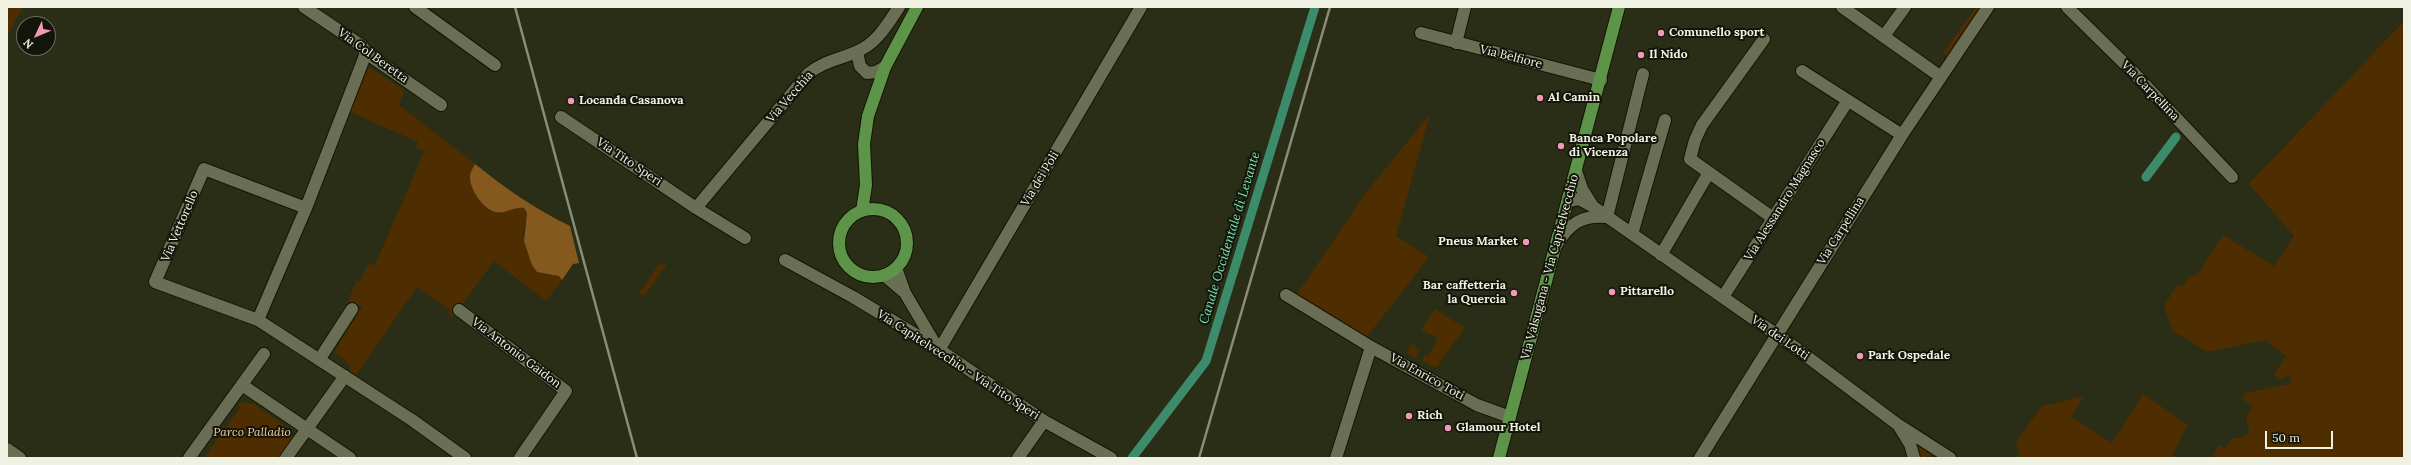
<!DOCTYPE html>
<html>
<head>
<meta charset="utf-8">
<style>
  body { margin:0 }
  #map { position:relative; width:2411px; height:465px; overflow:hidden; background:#2a2e16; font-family:Lora,serif }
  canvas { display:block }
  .frame { position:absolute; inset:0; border:8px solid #eff2e3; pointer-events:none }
  .north { position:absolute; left:16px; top:16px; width:40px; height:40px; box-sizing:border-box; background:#13150b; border:1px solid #6b6d61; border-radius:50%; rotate:226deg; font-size:11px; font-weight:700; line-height:16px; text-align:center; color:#eff2e3 }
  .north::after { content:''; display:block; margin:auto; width:14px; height:18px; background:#f09ab5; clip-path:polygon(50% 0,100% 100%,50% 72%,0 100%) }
  .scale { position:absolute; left:2265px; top:431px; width:68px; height:18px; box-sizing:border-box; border:2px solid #eff2e3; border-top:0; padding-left:5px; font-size:12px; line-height:14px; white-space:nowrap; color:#eff2e3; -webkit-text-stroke:3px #13150b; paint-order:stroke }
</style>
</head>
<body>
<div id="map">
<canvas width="2411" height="465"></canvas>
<div class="frame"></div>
<div class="north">N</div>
<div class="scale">50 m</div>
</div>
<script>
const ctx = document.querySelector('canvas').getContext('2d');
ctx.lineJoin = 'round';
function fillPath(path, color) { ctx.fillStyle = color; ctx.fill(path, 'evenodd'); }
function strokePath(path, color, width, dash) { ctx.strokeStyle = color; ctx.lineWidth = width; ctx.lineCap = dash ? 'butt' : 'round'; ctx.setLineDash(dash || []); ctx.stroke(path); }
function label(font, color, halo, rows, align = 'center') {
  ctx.font = font + ' Lora,serif'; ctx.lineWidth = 4; ctx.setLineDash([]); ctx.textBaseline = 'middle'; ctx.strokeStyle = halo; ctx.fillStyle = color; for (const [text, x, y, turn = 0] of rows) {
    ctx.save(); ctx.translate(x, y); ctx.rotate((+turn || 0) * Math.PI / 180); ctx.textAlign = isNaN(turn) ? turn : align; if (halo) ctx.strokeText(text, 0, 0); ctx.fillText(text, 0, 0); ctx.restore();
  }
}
fillPath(new Path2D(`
  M7,7h17l-17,28z
  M1976,7h6l-33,50 -6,-4z
  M2404,21v437h-191l5,-13 7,3 7,-9 14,-3 3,-5 -3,-15 7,-9 -11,-9 4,-5 45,-9 -2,-8 -10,3 -5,-4 12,-19 -21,-16 -58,12 -35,-22 -8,-25 13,-19 7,-1 4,-8 9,-2 26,-40 51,31 20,-30 -45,-52z
  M369,67l35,23 -5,15 76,59 -5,11 37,36 10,-4 7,1 3,5 -4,21 9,31 5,7 22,4 3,4 -16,21 -52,-40 -41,56 -5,-2 2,-5 -33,-23 -61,88 -7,-4v-7l-15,-12 28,-45 -14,-6 9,-21 3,2 8,-18 7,1 49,-113 -8,-5 2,-5 -68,-30z
  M1430,114l-34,122 33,21 -63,81 -73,-38 64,-94 -1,-1z
  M659,264l8,1 -23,31 -5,-3z
  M1435,309l30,19 -29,40 -14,-7 3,-6 4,1 9,-18 -17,-8z
  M1412,344l4,2 -1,3 4,2 -3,7 -10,-6z
  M2143,394l45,31 -15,29v4l-153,-1 -4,-15 26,-36 42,-10 -13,21 41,26z
  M240,402l14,2 37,26 3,13 -11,15h-79l36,-50 -2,-5z
  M1918,441l16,12 -9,5h-6l-5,-15z`), '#4e2e00');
fillPath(new Path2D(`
  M475,164c30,24 60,45 95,62l9,37 -6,1 -11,16 -3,-4 -22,-4 -5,-7 -8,-24 3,-28 -3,-5c-10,-2 -18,6 -28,4 -12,-2 -27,-23 -26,-36 0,-4 3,-8 5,-12z`), '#85591d');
strokePath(new Path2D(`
  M2146,177l30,-40
  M1132,458l74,-97 109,-354`), '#3c8c6c', 9);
const minor = new Path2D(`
  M304,7l58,39 4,7 75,52
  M415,7l80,58
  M1842,7l99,70
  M2067,7l67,66 98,104
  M1421,33l180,47
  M1884,36l21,-29
  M1764,39l-62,86 -7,15 -5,19 83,59
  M1456,43l9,-36
  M857,52l3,14 7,7 9,-1 9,-5
  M1802,71l100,64
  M561,117l135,91 49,30
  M1576,171l6,18 10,16
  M1568,201l11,-2 13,7 205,143 100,75 53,34
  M306,208l-102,-39 -49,113 103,38 154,100 53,38
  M696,208l112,-134c16,-14 36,-15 54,-25 16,-8 27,-27 37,-42
  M1607,217l36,-143
  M1632,234l33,-114
  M1557,244c13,-21 25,-29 50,-27
  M1661,255l47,-81
  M785,260l68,37 78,47 113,77 67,37
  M896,268l9,25 33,56
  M884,275l20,17
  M1286,295l85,52 106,58 33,12
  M1723,297l124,-195
  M459,310l107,81 -46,67
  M258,320l48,-112 60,-155
  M939,350l202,-343
  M319,360l33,-51
  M242,385l108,73
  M1899,426l11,18 4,14
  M7,449l13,9
  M189,458l75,-104
  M286,458l59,-82
  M1018,458l26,-37
  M1336,458l35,-111
  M1700,458l202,-323 86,-128`);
const major = new Path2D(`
  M839 243a34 34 0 1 1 68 0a34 34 0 1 1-68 0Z
  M862,211l4,-26 -2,-41 4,-28 17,-49 32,-60
  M1499,458l120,-451`);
strokePath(minor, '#121602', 14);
strokePath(major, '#121602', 14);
strokePath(minor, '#696e54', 12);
strokePath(major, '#5d944a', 12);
strokePath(new Path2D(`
  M515,7l122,451
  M1199,458l131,-451`), '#898d79', 2.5);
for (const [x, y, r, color] of [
  [1661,33,4,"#f09ab5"],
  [1641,55,4,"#f09ab5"],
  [1540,98,4,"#f09ab5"],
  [571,101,4,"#f09ab5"],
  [1561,146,4,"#f09ab5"],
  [1526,242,4,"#f09ab5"],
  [1612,292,4,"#f09ab5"],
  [1514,293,4,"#f09ab5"],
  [1860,356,4,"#f09ab5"],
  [1409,416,4,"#f09ab5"],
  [1448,428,4,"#f09ab5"]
]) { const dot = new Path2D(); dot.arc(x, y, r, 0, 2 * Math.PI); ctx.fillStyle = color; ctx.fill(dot); strokePath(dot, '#13150b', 1.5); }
label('bold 12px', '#eff2e3', '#13150b', [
  ["Comunello sport",1669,33],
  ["Il Nido",1649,55],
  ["Al Camin",1548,98],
  ["Locanda Casanova",579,101],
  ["Banca Popolare",1569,139],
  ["di Vicenza",1569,153],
  ["Pneus Market",1518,242,"right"],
  ["Bar caffetteria",1506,286,"right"],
  ["la Quercia",1506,300,"right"],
  ["Pittarello",1620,292],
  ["Park Ospedale",1868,356],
  ["Rich",1417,416],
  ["Glamour Hotel",1456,428]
], 'left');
label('12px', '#eff2e3', '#13150b', [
  ["Via Col Beretta",373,56,36],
  ["Via Belfiore",1511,57,14],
  ["Via Carpellina",2150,91,46],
  ["Via Vecchia",790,97,-49],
  ["Via Tito Speri",629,162,34],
  ["Via dei Poli",1040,179,-59],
  ["Via Alessandro Magnasco",1785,200,-58],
  ["Via Vettorello",180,226,-67],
  ["Via Carpellina",1841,231,-58],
  ["Via Valsugana - Via Capitelvecchio",1550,267,-75],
  ["Via dei Lotti",1780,338,35],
  ["Via Antonio Gaidon",516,353,37],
  ["Via Capitelvecchio - Via Tito Speri",958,365,33],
  ["Via Enrico Toti",1427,377,29]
]);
label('italic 12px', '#f7cfa1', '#13150b', [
  ["Parco Palladio",252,433]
]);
label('italic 13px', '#75e5b6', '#13150b', [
  ["Canale Occidentale di Levante",1230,238,-73]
]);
</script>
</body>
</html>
